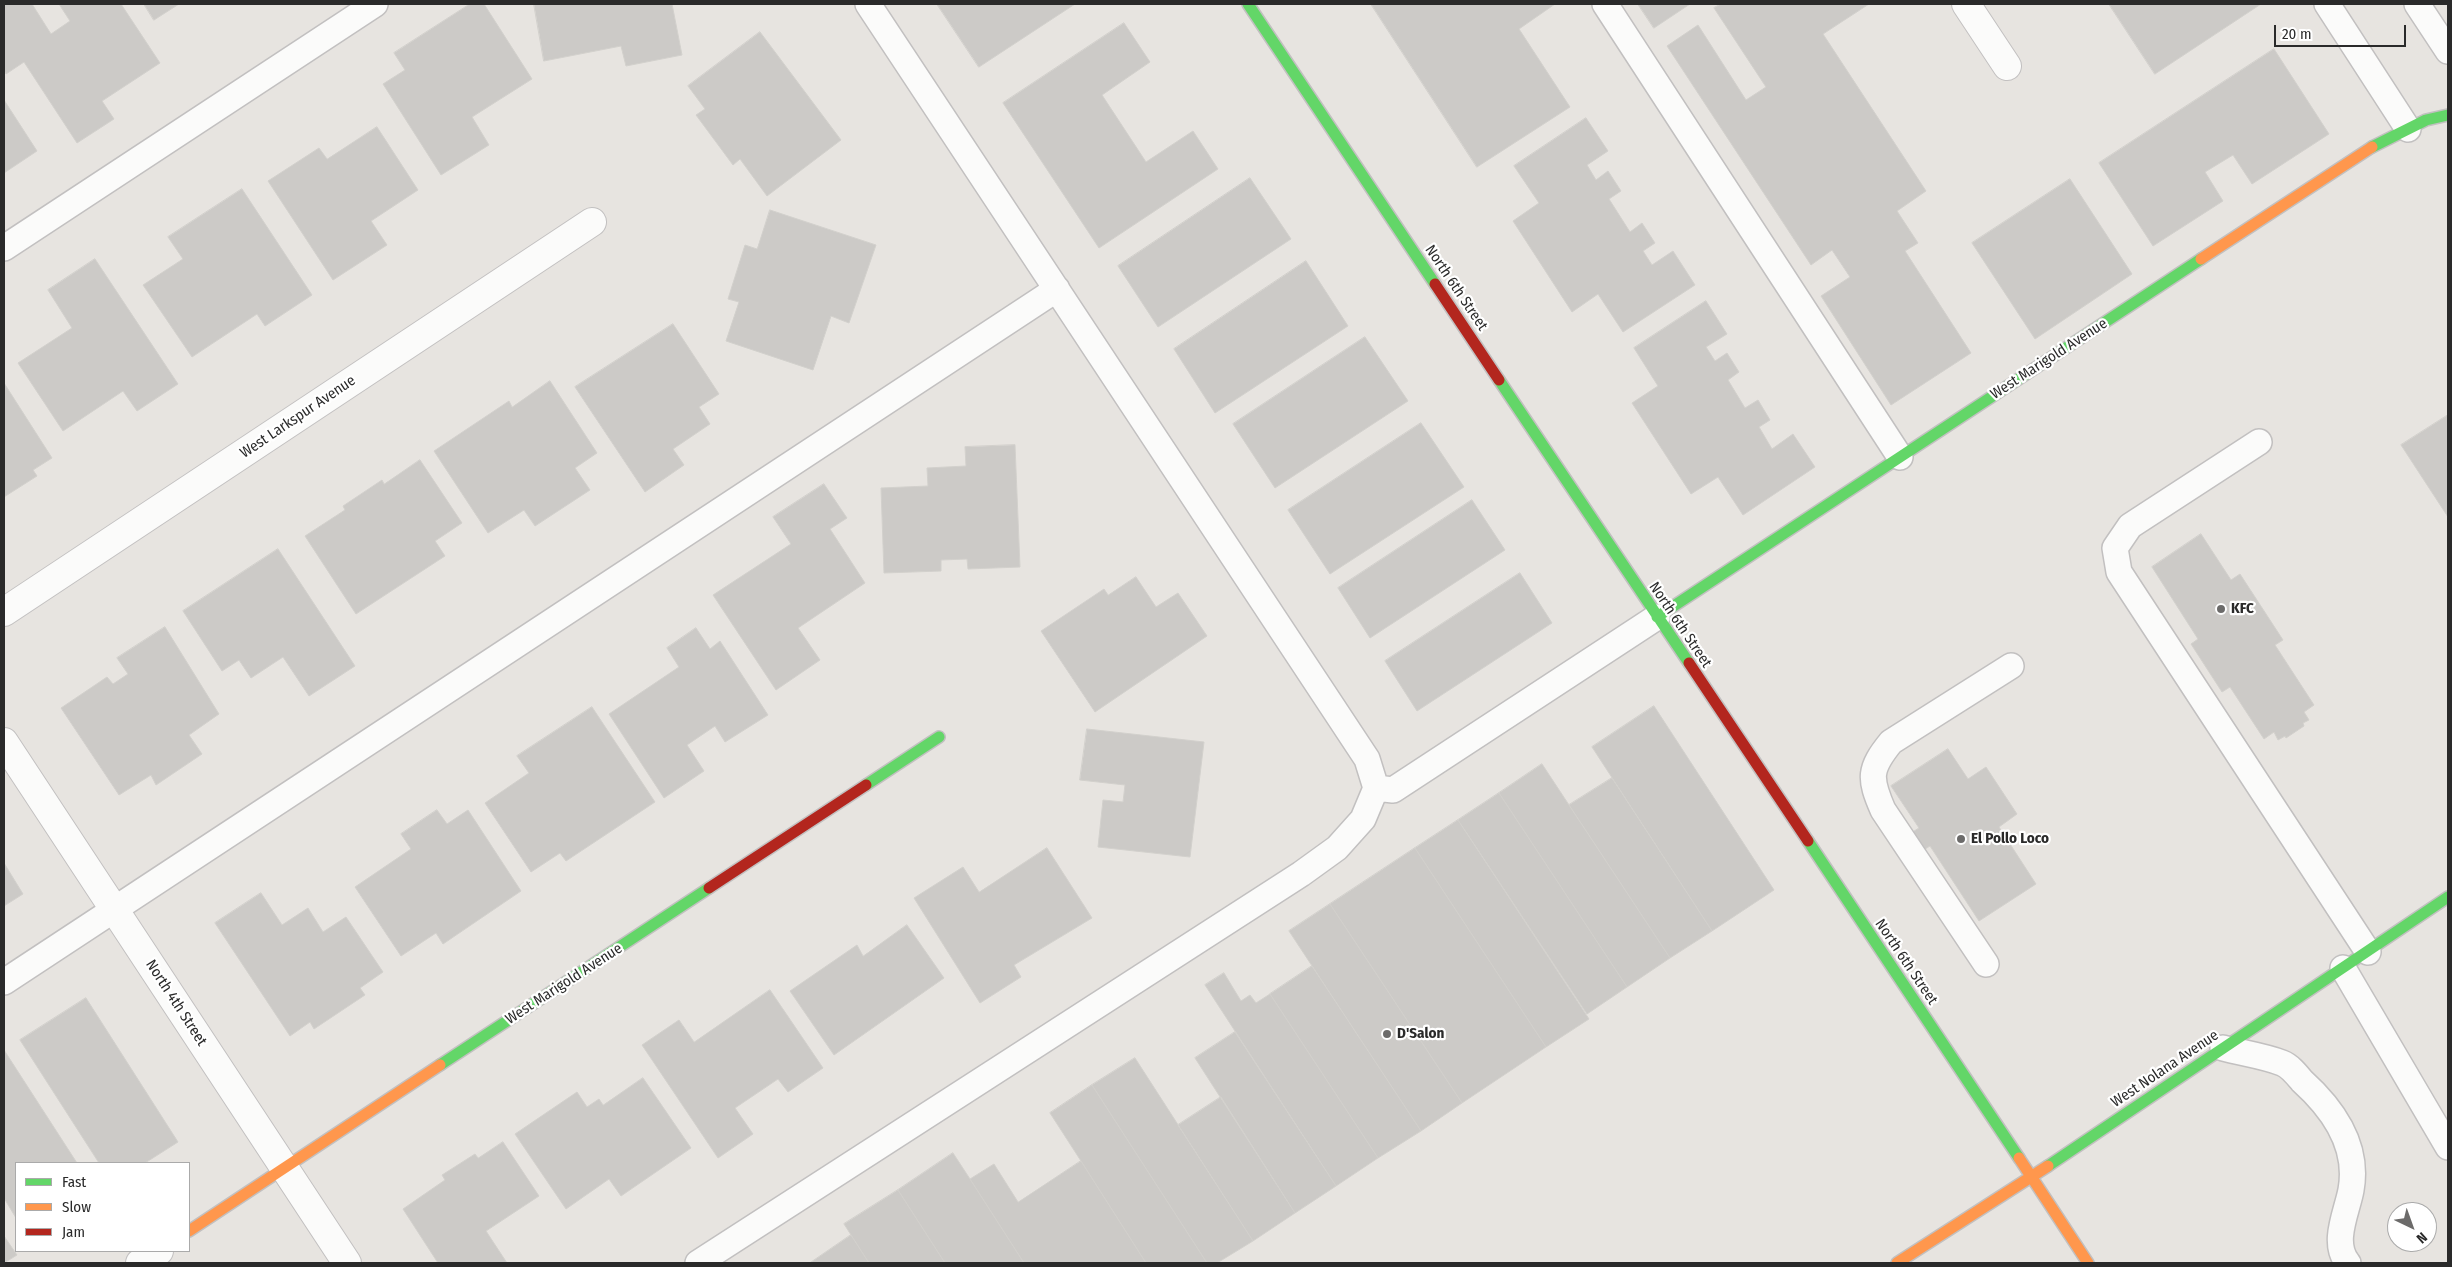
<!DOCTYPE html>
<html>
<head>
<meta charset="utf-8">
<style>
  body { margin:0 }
  #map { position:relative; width:2452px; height:1267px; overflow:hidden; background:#e7e4e0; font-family:"Fira Sans Condensed",sans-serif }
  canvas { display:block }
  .frame { position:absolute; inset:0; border:5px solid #2a2a2a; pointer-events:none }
  .legend { position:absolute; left:15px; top:1162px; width:175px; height:90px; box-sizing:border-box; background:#fff; border:1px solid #aaa; margin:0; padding:6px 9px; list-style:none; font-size:15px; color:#2a2a2a }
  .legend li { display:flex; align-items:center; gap:10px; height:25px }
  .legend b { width:25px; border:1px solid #aaa }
  .north { position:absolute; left:2387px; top:1202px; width:50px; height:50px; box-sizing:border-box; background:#fff; border:1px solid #aaa; border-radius:50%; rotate:138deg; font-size:14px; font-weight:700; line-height:20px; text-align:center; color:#2a2a2a }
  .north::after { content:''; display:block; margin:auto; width:18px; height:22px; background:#6c6b6a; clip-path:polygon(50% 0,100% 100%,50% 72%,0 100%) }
  .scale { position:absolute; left:2274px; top:25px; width:132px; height:22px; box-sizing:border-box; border:2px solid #2a2a2a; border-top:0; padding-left:6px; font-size:15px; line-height:18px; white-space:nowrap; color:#2a2a2a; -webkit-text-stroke:4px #fff; paint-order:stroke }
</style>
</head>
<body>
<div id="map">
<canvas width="2452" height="1267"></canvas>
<div class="frame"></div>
<ul class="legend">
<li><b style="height:6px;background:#63d668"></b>Fast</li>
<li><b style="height:6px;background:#ff974d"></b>Slow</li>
<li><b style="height:6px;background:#b3261e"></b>Jam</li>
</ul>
<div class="north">N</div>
<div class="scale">20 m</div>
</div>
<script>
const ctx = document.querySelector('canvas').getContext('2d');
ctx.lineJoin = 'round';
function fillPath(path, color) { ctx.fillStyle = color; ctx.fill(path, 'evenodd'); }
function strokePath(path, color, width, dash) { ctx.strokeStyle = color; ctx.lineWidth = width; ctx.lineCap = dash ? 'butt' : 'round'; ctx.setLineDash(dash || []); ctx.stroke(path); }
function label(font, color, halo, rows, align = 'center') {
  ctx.font = font + ' "Fira Sans Condensed",sans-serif'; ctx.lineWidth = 4.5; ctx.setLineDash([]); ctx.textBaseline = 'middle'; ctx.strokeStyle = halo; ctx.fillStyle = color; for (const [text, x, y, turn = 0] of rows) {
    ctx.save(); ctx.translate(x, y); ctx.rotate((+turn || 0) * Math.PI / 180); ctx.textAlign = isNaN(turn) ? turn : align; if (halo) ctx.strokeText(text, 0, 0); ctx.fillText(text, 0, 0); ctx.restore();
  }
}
const building = new Path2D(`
  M4,4h28l19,30 19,-13 -11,-17h62l39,59 -58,38 12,18 -37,24 -53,-81 -18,12 -2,-4z
  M144,4h35l-25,16z
  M470,4h14l48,75 -60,38 17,28 -48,30 -58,-91 22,-14 -11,-17z
  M534,4h138l10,51 -56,11 -5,-20 -77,15z
  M937,4h138l-96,63z
  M1371,4h184l-36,25 51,78 -93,60z
  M1638,4h52l-36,24z
  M1721,4h148l-46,30 103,157 -29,20 21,32 -13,8 66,102 -80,52 -70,-109 29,-19 -18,-27 -21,15 -144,-219 31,-21 48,75 20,-13 -52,-79z
  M2109,4h152l-106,70z
  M1124,23l26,39 -48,33 44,67 47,-31 25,38 -119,79 -96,-145z
  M760,32l81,108 -74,56 -27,-37 -7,6 -37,-50 9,-6 -17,-23z
  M2274,49l55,85 -77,50 -19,-29 -28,17 18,29 -70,45 -54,-83z
  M4,100l33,51 -33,22z
  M1586,118l22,33 -21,14 9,15 12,-9 13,20 -12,8 21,33 12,-9 13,20 -12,8 9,14 21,-14 22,34 -72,47 -25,-38 -26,18 -59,-91 26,-18 -25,-37z
  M377,127l41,63 -47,31 16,24 -54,35 -65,-99 51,-33 8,11z
  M1250,178l41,61 -133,88 -40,-61z
  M2070,179l62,95 -97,65 -63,-96z
  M242,189l70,106 -47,31 -8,-12 -65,43 -49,-72 40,-26 -15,-22z
  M770,210l106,35 -27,78 -18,-7 -18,54 -87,-29 13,-39 -11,-3 17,-54 12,4z
  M95,259l83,125 -41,27 -14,-20 -60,40 -45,-68 54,-35 -24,-38z
  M1306,261l42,65 -133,87 -41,-64z
  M1706,301l21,33 -21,13 9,14 12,-8 12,19 -11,8 17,28 13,-8 12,20 -11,7 13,22 21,-15 22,33 -72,48 -25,-38 -27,17 -59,-91 26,-17 -24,-38z
  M673,324l46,70 -20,13 11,17 -37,25 11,16 -39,27 -70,-105z
  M1365,337l43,64 -133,87 -42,-64z
  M550,381l47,72 -22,15 15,22 -55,36 -11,-16 -36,23 -54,-82 75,-50 3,6z
  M4,383l48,75 -19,12 4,6 -33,21z
  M2448,415v102l-47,-72z
  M1421,423l43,64 -134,87 -42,-64z
  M1015,445l5,122 -52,2 -1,-10 -26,1v11l-57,2 -3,-85 47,-2 -1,-18 39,-2 -1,-19z
  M420,460l42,63 -27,18 10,15 -89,58 -51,-78 40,-26 -2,-4 39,-26 2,4z
  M824,484l23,34 -17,11 35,54 -67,45 22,32 -44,30 -63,-95 78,-51 -18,-27z
  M1472,500l33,50 -135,88 -32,-50z
  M2201,534l30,46 9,-6 43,66 -8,5 39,60 -10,7 5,8 -6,3 1,3 -18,12 -1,-2 -7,4 -4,-8 -10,7 -34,-52 -8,5 -31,-48 7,-5 -46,-72z
  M278,549l77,117 -46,30 -26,-39 -32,21 -12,-18 -17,11 -39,-60z
  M1520,573l32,50 -135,88 -32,-50z
  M1136,577l20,30 22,-14 29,43 -112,76 -54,-81 63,-42 4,6z
  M165,627l54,87 -30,21 13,19 -46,31 -5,-10 -32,20 -58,-87 46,-31 6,7 15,-10 -11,-16z
  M696,628l14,21 10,-8 48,74 -43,27 -10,-16 -28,19 17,26 -40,27 -55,-84 70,-47 -12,-19z
  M1654,706l120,184 -62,41 -120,-184z
  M592,707l63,95 -89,59 -6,-8 -29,19 -46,-69 44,-30 -12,-17z
  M1087,729l117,13 -14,115 -92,-10 5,-47 20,2 2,-17 -45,-5z
  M1948,749l20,30 18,-12 31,47 -18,13 37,57 -57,37 -49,-75 -8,5 -11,-18 8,-5 -28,-42z
  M1542,764l128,194 -43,29 -128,-194z
  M1612,778l100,153 -42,27 -101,-153z
  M1499,793l128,194 -40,27 -129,-194z
  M437,810l10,14 21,-14 53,81 -78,53 -7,-11 -35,23 -46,-69 56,-38 -10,-15z
  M1458,820l131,199 -43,28 -131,-199z
  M1047,848l45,70 -78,47 7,12 -41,26 -66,-105 49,-31 16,25z
  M1415,848l131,199 -84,56 -132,-199z
  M4,863l19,31 -19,12z
  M261,893l21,32 26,-17 15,24 23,-15 37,55 -23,16 5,7 -51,34 -4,-7 -20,14 -75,-113z
  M1330,904l132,199 -41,28 -132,-200z
  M907,925l37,53 -110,77 -44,-64 67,-46 6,11z
  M1312,966l109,165 -43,27 -108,-164z
  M1224,973l17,28 9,-6 6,8 14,-9 108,164 -42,28 -131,-201z
  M770,990l53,78 -35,24 -10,-13 -43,29 18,26 -35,24 -76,-113 37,-25 15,22z
  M86,998l92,144 -33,21h-46l-79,-123z
  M1235,1032l101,154 -41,27 -100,-155z
  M4,1050l73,113h-61v55l-12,-20z
  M1135,1058l118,183 -36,22h-10l-115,-178z
  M643,1078l48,70 -70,48 -12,-17 -43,30 -51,-75 62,-42 10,15 12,-8 4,6z
  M1092,1085l115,178h-61l-65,-102 -31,-48z
  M1221,1097l74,116 -42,28 -75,-116z
  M503,1142l36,54 -53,35 21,32h-69l-35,-54 42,-29 -3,-5 33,-21 3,4z
  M953,1153l17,26 54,84h-79l-47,-73z
  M1081,1161l65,102h-122l-54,-84 24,-15 24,38z
  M898,1190l47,73h-76l-25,-39z
  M851,1235l18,28h-59z
  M4,1236l13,19 -13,8z`);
fillPath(building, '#cccac7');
strokePath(building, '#d2d0cc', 1);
const lane = new Path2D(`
  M1605,4l295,453
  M2327,4l81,125
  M2417,4l31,47
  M4,248l371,-244
  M2259,442l-129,84 -15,22 4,24 249,380
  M1376,788l17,2 264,-173
  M1986,964l-103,-154c-14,-32 -14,-41 8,-68l120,-76
  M2343,968l105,179
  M4,982l1053,-693
  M2223,1048c19,5 41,8 59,15 8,3 15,12 20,18 31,28 57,65 49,109 -4,22 -20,53 -3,73
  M698,1263l603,-389 36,-26 26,-29 13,-31 -9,-29 -499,-755`);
const street = new Path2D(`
  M1966,4l41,62
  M4,612l588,-390
  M4,742l343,521
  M140,1263l19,-12`);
const fast = new Path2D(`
  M1248,4l187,280
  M2372,147l54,-27 22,-5
  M1499,380l190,283
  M1657,617l544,-358
  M866,785l73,-48
  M1808,841l211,317
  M440,1065l269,-177
  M2048,1166l400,-269`);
const slow = new Path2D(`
  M2201,259l171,-112
  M2019,1158l69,105
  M189,1231l251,-166
  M1897,1263l151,-97`);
const jam = new Path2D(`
  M1435,284l64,96
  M1689,663l119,178
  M709,888l157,-103`);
strokePath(lane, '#c2c0c0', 28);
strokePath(street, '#c2c0c0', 30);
strokePath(fast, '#c2c0c0', 14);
strokePath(slow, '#c2c0c0', 14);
strokePath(jam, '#c2c0c0', 14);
strokePath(lane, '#fbfbfa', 25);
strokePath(street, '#fbfbfa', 28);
strokePath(fast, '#63d668', 11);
strokePath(slow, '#ff974d', 11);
strokePath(jam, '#b3261e', 11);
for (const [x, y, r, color] of [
  [2221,609,5,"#6c6b6a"],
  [1961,839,5,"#6c6b6a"],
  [1387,1034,5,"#6c6b6a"]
]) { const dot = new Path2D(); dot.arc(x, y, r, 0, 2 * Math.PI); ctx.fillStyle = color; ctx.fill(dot); strokePath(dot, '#fff', 2); }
label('15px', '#2a2a2a', '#fff', [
  ["North 6th Street",1456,288,56],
  ["West Marigold Avenue",2049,359,-33],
  ["West Larkspur Avenue",298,417,-34],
  ["North 6th Street",1680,625,56],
  ["North 6th Street",1906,962,56],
  ["West Marigold Avenue",564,984,-33],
  ["North 4th Street",176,1003,57],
  ["West Nolana Avenue",2165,1069,-34]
]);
label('bold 15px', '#2a2a2a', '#fff', [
  ["KFC",2231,609],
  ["El Pollo Loco",1971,839],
  ["D'Salon",1397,1034]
], 'left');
</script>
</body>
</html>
